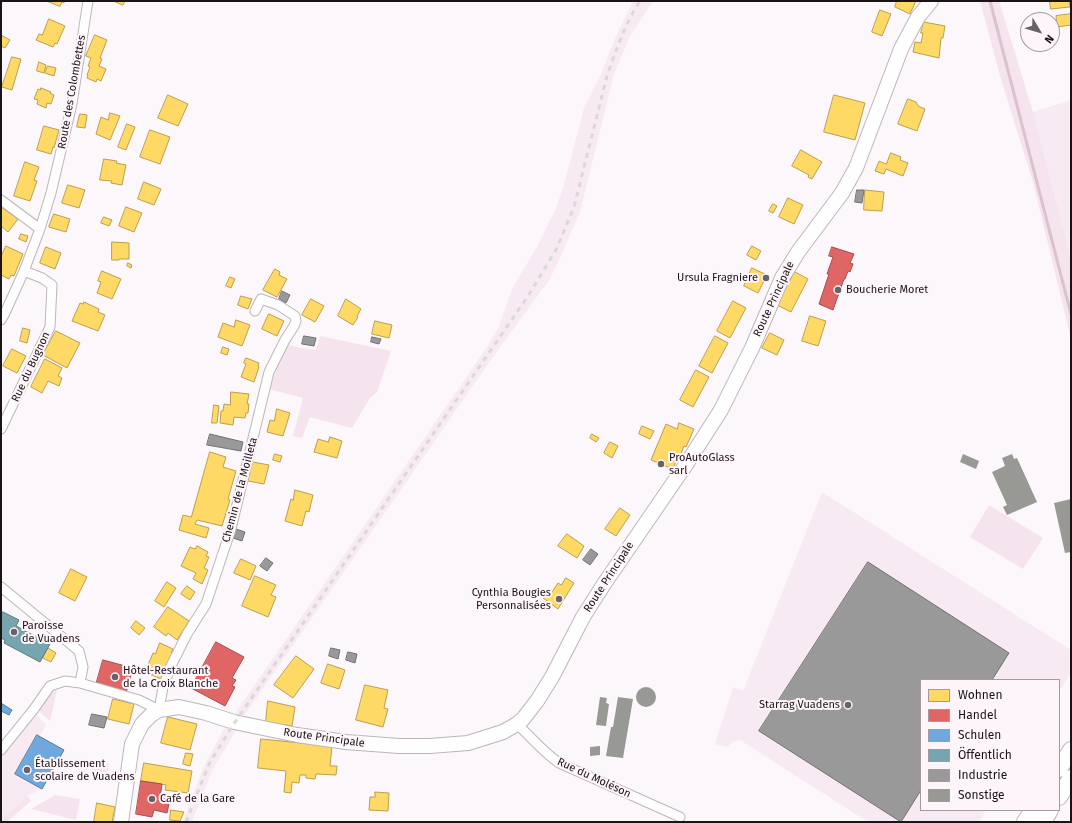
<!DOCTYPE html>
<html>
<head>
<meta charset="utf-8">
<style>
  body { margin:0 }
  #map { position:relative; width:1072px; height:823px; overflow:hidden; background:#fcf7fa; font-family:"Fira Sans",sans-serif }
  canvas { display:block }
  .frame { position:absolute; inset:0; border:2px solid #1b1417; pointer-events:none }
  .legend { position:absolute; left:920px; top:679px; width:140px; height:132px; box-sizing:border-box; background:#fef5fa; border:1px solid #a39b9f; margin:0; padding:5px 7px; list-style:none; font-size:12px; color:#1b1417 }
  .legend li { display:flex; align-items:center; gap:8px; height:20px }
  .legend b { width:20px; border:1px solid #a39b9f }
  .north { position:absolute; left:1020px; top:12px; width:40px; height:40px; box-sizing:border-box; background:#fef5fa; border:1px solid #a39b9f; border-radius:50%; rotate:128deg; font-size:11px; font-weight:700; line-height:16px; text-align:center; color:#1b1417 }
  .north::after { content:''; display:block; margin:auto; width:14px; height:18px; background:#6a6366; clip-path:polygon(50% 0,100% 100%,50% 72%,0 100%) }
</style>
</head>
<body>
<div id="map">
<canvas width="1072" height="823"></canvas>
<div class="frame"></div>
<ul class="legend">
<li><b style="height:11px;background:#ffd966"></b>Wohnen</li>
<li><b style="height:11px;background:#e06666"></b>Handel</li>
<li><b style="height:11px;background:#6fa8dc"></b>Schulen</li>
<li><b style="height:11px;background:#76a5af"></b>Öffentlich</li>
<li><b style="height:11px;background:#999"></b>Industrie</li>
<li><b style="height:11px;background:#989894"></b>Sonstige</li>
</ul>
<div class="north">N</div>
</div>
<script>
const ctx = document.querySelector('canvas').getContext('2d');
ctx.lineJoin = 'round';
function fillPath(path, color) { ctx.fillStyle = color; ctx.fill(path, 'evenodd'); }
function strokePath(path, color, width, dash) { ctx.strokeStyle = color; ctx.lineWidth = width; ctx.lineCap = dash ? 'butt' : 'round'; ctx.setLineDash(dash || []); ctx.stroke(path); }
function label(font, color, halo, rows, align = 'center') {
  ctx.font = font + ' "Fira Sans",sans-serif'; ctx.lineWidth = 4; ctx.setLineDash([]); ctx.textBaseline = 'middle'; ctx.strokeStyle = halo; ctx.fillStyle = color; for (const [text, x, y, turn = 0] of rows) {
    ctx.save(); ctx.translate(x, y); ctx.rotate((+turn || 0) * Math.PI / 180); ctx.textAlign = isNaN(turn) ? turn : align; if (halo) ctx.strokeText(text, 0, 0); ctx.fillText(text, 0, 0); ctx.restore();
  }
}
fillPath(new Path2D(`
  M633,1h20l-24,37 -15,36 -34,138 -16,37 -14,30 -55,75 -249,359 -34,58 -20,51h-9l20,-54 20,-37 264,-384 11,-19 15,-41 24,-40 19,-39 7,-20 21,-80 17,-34 15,-38z
  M1071,100v158l-38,-146z
  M822,492l249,158v23l-12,19v-12h-138v130h65l-7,12h-111l-128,-82 -8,2 -5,5 -12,-3 18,-57 10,4z
  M37,715l9,10 -6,11 24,14 -22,39 -15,7 -26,23v-69z`), '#f8eaf2');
fillPath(new Path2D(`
  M980,1h19l34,111 38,146v81l-38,-157 -33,-106z
  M320,336l71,15 -14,41 -7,6 -18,30 -42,-11 -8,21 -9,-2 10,-38 -34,-9 17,-44 30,5z
  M989,505l54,33 -20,31 -53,-32z
  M53,689l4,1 -7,31 -8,-7 -3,-4z
  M100,762l9,2 -3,15c-7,-1 -11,-1 -15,-8l3,-7z
  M55,795l25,4 -4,21 -45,-11z
  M27,796l4,5 -24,21h-6v-3z`), '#f5e4ed');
const homes = new Path2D(`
  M47,1h17v2l-2,-1 -2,4z
  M114,1h11l-2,4z
  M897,1h19l-6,13 -15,-7z
  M1050,1h19l1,6 -19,2z
  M880,10l11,4 -9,22 -10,-4z
  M1071,14v11l-14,2 -1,-11z
  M49,19l16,7 -8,18 -2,-1 -2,4 -17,-7 3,-6 3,1z
  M924,22l21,4 -2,12h-2l-2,20 -26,-6 2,-10 6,1 2,-10h-2z
  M1,35l9,5 -5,8 -4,-2z
  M95,35l12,5 -7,18 2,1 -3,7 7,3 -5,12 -4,-2 -1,3 -9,-4 1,-2 -1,-1 3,-8 -2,-1 3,-8 -5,-2z
  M12,57l9,2 -9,31 -10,-3z
  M39,62l7,3 -2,8 -7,-2z
  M48,66l8,2 -2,8 -9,-3z
  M41,88l10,4 -1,1 4,2 -3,9 -4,-1 -1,5 -9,-4 1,-4 -4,-1 4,-10 2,1z
  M168,95l20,9 -10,22 -20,-8z
  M834,95l31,8 -10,37 -31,-8z
  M908,99l8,3 2,4 7,3 -8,22 -19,-7z
  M110,113l10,3 -10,24 -14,-6 5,-17 7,3z
  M80,114l7,1 -2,13 -8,-1z
  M127,124l8,3 -9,23 -8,-3z
  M44,126l15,4 -5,18 -1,-1 -2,7 -14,-4z
  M150,130l20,7 -10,27 -20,-7z
  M801,150l21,12 -10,17 -4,-2 1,-2 -17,-9z
  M891,153l10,4 -1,3 8,3 -5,13 -17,-7 -2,5 -9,-3 4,-10 7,3z
  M104,159l13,2 -1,2 10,2 -4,20 -11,-2 1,-2 -12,-1z
  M25,162l14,5 -5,13 3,1 -7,20 -16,-5z
  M144,182l17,7 -7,16 -16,-6z
  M68,185l17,5 -6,18 -17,-5z
  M865,190l19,2 -2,19 -18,-1z
  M788,198l15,7 -9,19 -15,-7z
  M773,204l4,2 -4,7 -4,-2z
  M1,207l17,12 -10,13 -7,-6z
  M126,207l16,6 -8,19 -15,-6z
  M54,214l16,5 -4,13 -17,-5z
  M104,217l8,3 -3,6 -8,-3z
  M21,234l7,2 -2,6 -7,-3z
  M112,242l17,1v16h-10v1h-7z
  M6,246l17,8 -9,22 -3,-1 -2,4 -8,-4v-18z
  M752,246l9,5 -5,9 -9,-5z
  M46,247l15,6 -6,16 -15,-6z
  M128,263l4,2 -1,3 -4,-2z
  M752,268l15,7 -9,18 -14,-7z
  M275,269l5,3 -1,3 8,4 -10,18 -14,-7z
  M102,271l19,8 -9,20 -15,-6 4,-11 -3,-1z
  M795,272l13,7 -17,33 -14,-7z
  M230,277l5,2 -4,9 -5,-2z
  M241,296l11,3 -4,10 -10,-4z
  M311,299l13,7 -9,16 -13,-7z
  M346,299l15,10 -4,7 1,1 -5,8 -15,-9z
  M733,301l13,7 -16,30 -13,-7z
  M84,302l15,7 -1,3 7,3 -7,16 -26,-10 8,-18 3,1z
  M269,314l15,7 -7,15 -15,-7z
  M810,316l16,5 -8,25 -16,-5z
  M236,320l14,5 -8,21 -24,-9 5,-14 11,4z
  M375,321l17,4 -3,13 -17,-4z
  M23,328l7,2 -3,13 -7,-2z
  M56,331l24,12 -13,25 -24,-13z
  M770,333l14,7 -7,15 -15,-7z
  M715,336l13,7 -16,30 -13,-7z
  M223,347l6,2 -2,6 -6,-2z
  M12,349l14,7 -9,17 -14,-7z
  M246,358l13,5 -1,3 1,1 -5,15 -13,-5 5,-13 -2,-1z
  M45,359l17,9 -4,8 4,2 -3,8 -11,-5 -6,12 -11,-6z
  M696,370l13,7 -16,30 -13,-7z
  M231,392l18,2 -2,10h2l-1,9h-2l-1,5 -11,-1 -1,8 -13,-2 1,-12h2l1,-7 6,1z
  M214,405l5,1 -2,17h-5z
  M277,409l13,4 -7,23 -16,-4 3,-12 4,1z
  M679,423l15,6 -8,18 -2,-1 -4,10 -2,-1 -5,14 -22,-9 15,-36 11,5z
  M642,426l12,5 -4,8 -11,-5z
  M592,434l7,4 -3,4 -6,-4z
  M330,437l12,4 -5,17 -23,-6 4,-13 10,3z
  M610,442l8,4 -6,12 -8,-5z
  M210,452l16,5 -3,10 13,4 -8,28 2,1 -8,26 -25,-6 -2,4 14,4 -3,10 -27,-8 4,-15 8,2z
  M275,454l7,2 -2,6 -7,-2z
  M253,462l16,3 -5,19 -16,-3z
  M295,490l18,5 -4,17 -3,-1 -4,15 -17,-5 6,-22 2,1z
  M620,508l10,7 -14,21 -11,-7z
  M567,534l17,12 -7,12 -19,-12z
  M197,546l11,6 -2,4 3,1 -5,11 4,2 -6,14 -9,-5 3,-6 -15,-7 9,-19 5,2z
  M241,559l15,7 -6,14 -16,-7z
  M71,569l16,8 -12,24 -16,-8z
  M255,576l21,9 -5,10 5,2 -8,20 -26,-11z
  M566,578l8,5 -16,26 -15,-11 4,-5 3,2 8,-12 3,2z
  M167,582l9,6 -12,19 -9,-6z
  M187,586l8,6 -5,8 -9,-6z
  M168,607l21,14 -12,19 -9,-7 -2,3 -12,-9z
  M136,621l9,7 -6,7 -8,-7z
  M160,643l13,6 -2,4h2l-12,26 -16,-7 8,-19 2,1z
  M48,648l8,5 -5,9 -8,-4z
  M296,656l18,13 -21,29 -19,-13z
  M328,664l17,6 -6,19 -18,-6z
  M365,685l23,5 -4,18 4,1 -5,18 -27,-7z
  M113,699l21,5 -5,20 -21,-5z
  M268,701l27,6 -3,19 -26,-4z
  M168,717l29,7 -7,26 -29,-7z
  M261,739l71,7 -2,20h7l-1,9 -20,-1 -1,5 -9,-1v-3h-6l-1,8 -7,-1 -1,11 -7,-1 2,-21 -28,-3z
  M186,753l7,1 -3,12 -7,-2z
  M144,763l48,8 -4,22 -23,-3 1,-5 -25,-4z
  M375,792l14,1 -1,18 -19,-1 1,-13h5z
  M97,803l18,4 -3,15h-18z
  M171,810l13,2 -4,9 -10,-1z`);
fillPath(homes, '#ffd966');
strokePath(homes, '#bb9e4e', 1);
const shops = new Path2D(`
  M832,247l22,7 -4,9 3,1 -3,8 -2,-1 -3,8h-1l-11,31 -14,-6 10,-30h-2l6,-17 -4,-1z
  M216,642l28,15 -12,21 4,2 -4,6 3,1 -10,19 -34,-18z
  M103,660l30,8 -7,25 -30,-8z
  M141,781l21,3 -2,14 10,1 -3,14 -13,-3 -2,7 -16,-3z`);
fillPath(shops, '#e06666');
strokePath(shops, '#a54d4e', 1);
const schools = new Path2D(`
  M1,703l11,7 -3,5 -8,-4z
  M37,735l27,15 -22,39 -27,-15z`);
fillPath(schools, '#6fa8dc');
strokePath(schools, '#567ca1', 1);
const public = new Path2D(`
  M3,612l16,8 -3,6 34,18 -10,18 -36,-19 1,-3 -4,-2v-22z`);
fillPath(public, '#76a5af');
strokePath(public, '#5b7a81', 1);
const industry = new Path2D(`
  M857,190h7l-2,13 -7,-1z
  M282,291l8,4 -4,8 -7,-4z
  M304,336l12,2 -2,8 -12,-2z
  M372,337l9,2 -2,5 -8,-2z
  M210,434l33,8 -2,9 -34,-6z
  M236,529l9,3 -3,9 -9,-3z
  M591,549l7,5 -8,11 -7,-5z
  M266,558l7,5 -6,8 -7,-5z
  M868,562l141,91 -17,27h-71v110l-20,32 -142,-91z
  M331,648l9,2 -2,9 -9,-3z
  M348,652l9,2 -2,9 -9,-3z
  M92,714l15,3 -3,11 -15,-3z`);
fillPath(industry, '#999');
strokePath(industry, '#737172', 1);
strokePath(new Path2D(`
  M990,1l81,313`), '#dbc2cf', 3);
fillPath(new Path2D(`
  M963,454l16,7 -3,8 -16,-7z
  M1012,454l2,5 3,-1 20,44 -30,13 -4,-8 4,-2 -15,-33 13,-6 -3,-8z
  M1071,499v53l-6,1 -11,-50z
  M636 697a10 10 0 1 1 20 0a10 10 0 1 1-20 0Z
  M600,697l7,1 -1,5 3,1 -3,22 -10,-1z
  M618,697l15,2 -10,59 -17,-2 5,-29h2z
  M600,746v9l-10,1v-9z`), '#989894');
const street = new Path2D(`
  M1,200l39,29
  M1,320l4,-7 19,-42 16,-42 11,-36 21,-89 16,-103
  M1,429l49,-102 2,-42 -10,-7 -18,-7
  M1,587l78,64 4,16 -3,16 59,17 20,10 4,-23 8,-21 16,-32 19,-30 25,-75 38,-157 16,-32 9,-14 2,-5 -1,-5 -17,-11 -17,-6 -6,12
  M517,724c14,13 26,28 42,39l121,54
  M1,750l33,-41 16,-23 15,-5 15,2`);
const primary = new Path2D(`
  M121,822l11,-78 10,-20 9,-9 8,-5 20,-3 27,6 28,9 63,13 49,7 53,4h31l38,-3 35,-11 14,-8 6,-5 14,-18 15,-24 31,-60 21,-33 83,-121 34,-53 31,-62 30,-70 16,-26 44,-59 14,-25 45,-119 17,-32 13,-16`);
const highway = new Path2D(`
  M1059,769l12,-19
  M1059,797l12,-19
  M1025,822l8,-12
  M1043,822l7,-12`);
strokePath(street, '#bcb6b9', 11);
strokePath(primary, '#bcb6b9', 16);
strokePath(highway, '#bcb6b9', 18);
strokePath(street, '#fffefe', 9);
strokePath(primary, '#fffefe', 14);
strokePath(highway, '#fffefe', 16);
strokePath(new Path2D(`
  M186,822l23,-58 22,-36 297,-432 28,-46 18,-43 33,-131c9,-26 18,-52 33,-75`), '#dad8d9', 3, [5, 5]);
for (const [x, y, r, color] of [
  [766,278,4,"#6a6366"],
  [838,290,4,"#6a6366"],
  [661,464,4,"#6a6366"],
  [559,599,4,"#6a6366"],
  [14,632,4,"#6a6366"],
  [115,677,4,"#6a6366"],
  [848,705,4,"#6a6366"],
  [27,770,4,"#6a6366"],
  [152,799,4,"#6a6366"]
]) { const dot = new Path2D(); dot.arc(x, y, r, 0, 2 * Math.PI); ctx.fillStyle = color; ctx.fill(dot); strokePath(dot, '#fef5fa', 1.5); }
label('11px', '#1b1417', '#fef5fa', [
  ["Route des Colombettes",72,92,-80],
  ["Route Principale",774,299,-65],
  ["Rue du Bugnon",31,367,-65],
  ["Chemin de la Moilleta",240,490,-75],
  ["Route Principale",609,577,-57],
  ["Route Principale",324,738,8],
  ["Rue du Moléson",594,778,25]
]);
label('11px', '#1b1417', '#fef5fa', [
  ["Ursula Fragniere",758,278,"right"],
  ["Boucherie Moret",846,290],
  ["ProAutoGlass",669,458],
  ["sarl",669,471],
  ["Cynthia Bougies",551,593,"right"],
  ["Personnalisées",551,606,"right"],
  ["Paroisse",22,626],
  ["de Vuadens",22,639],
  ["Hôtel-Restaurant",123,671],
  ["de la Croix Blanche",123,684],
  ["Starrag Vuadens",840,705,"right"],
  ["Établissement",35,764],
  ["scolaire de Vuadens",35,777],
  ["Café de la Gare",160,799]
], 'left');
</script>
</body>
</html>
